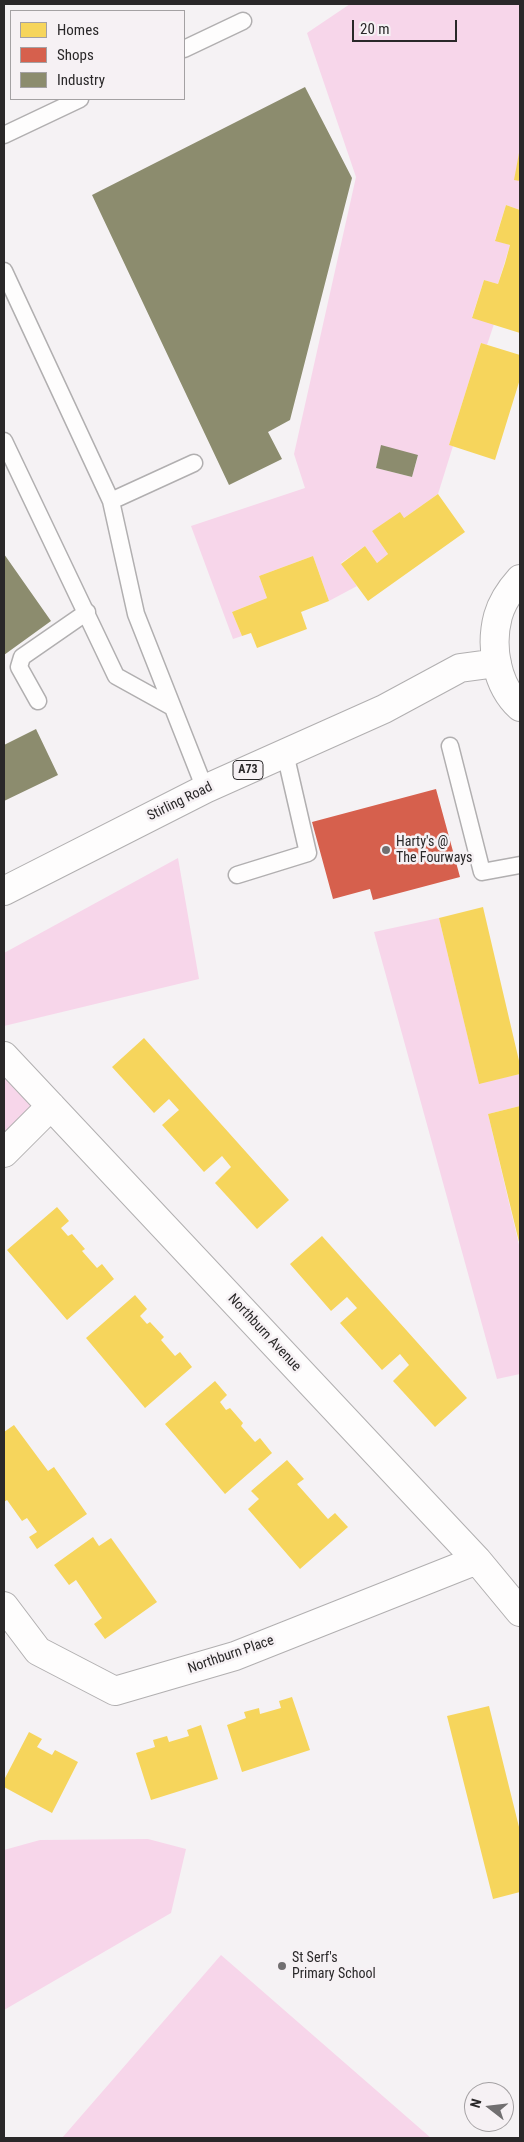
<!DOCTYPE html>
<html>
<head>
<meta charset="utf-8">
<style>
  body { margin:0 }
  #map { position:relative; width:524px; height:2142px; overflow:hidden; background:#f5f2f4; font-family:"Roboto Condensed",sans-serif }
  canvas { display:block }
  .frame { position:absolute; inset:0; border:5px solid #2a2829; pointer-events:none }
  .legend { position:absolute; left:10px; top:10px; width:175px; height:90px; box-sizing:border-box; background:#f6f1f4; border:1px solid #a4a1a3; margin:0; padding:6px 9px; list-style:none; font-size:15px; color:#2a2829 }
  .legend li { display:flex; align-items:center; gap:10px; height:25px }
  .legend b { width:25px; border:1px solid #a4a1a3 }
  .north { position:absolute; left:464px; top:2082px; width:50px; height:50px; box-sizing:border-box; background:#f6f1f4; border:1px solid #a4a1a3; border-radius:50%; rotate:286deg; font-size:14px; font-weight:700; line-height:20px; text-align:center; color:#2a2829 }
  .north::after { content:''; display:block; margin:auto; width:18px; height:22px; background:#716f70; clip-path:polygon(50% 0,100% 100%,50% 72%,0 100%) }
  .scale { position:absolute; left:352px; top:20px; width:105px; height:22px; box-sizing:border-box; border:2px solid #2a2829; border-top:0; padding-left:6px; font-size:15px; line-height:18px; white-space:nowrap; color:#2a2829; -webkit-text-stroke:4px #f6f1f4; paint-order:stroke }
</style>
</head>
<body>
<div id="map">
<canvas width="524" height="2142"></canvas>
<div class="frame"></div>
<ul class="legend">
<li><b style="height:14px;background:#f6d55c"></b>Homes</li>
<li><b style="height:14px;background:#d6604d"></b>Shops</li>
<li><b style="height:14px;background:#8c8c6e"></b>Industry</li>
</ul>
<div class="north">N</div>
<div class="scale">20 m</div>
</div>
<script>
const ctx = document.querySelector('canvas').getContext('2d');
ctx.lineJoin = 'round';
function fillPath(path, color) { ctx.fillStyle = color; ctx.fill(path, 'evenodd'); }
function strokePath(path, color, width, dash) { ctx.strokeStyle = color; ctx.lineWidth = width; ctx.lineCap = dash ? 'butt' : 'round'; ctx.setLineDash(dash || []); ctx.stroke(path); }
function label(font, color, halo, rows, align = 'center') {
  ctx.font = font + ' "Roboto Condensed",sans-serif'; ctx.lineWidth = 5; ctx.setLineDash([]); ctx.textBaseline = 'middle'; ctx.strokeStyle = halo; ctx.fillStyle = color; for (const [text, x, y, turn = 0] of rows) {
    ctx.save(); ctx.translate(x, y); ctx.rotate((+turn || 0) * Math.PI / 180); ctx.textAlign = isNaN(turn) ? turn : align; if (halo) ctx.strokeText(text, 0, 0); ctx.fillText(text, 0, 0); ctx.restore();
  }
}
fillPath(new Path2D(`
  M350,4h170v144l-5,31 5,2v29l-14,-5 -11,35 15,5 -12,39 -14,-4 -12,37 22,7 -7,21 -6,-2 -32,102 4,1 -15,48 -34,24 -15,2 -17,11 16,23 -11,9 -12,-17 -24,17 16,23 -28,15 -16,-45 -54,20 8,22 -35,14 10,24 -9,3 -42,-113 114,-38 -11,-34 62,-277 -49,-144zM382,446l36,10 -6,21 -36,-9z
  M178,858l21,121 -195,47v-73z
  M439,918l40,165 41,-9v32l-32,8 32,135v125l-23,5 -123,-447z
  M4,1056l47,50 -47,47z
  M148,1839l38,10 -15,64 -167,97v-160l36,-10z
  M221,1955l210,183h-369z`), '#f7d6ea');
fillPath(new Path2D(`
  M519,153h1v28l-6,-1z
  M506,205l14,5v123l-48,-15 12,-38 14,4 7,-21 5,-18 -15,-4z
  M481,343l39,12v24l-25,81 -46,-15z
  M438,494l27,38 -97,69 -27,-37 24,-18 12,17 11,-9 -16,-23 28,-19 4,6z
  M313,556l16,45 -28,11 6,17 -50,19 -6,-15 -9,3 -10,-24 35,-14 -8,-22z
  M483,907l37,158v9l-41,10 -40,-166z
  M144,1038l145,162 -32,29 -42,-46 16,-16 -9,-11 -18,16 -42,-47 17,-15 -10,-11 -15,14 -42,-46z
  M520,1106v140l-32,-132z
  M57,1207l12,14 -8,7 7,8 4,-2 13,15 -3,2 15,17 5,-4 12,15 -47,41 -60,-70z
  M322,1236l145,162 -32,29 -42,-46 16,-16 -9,-11 -18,16 -42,-47 17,-15 -10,-11 -16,14 -41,-47z
  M135,1295l12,14 -7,7 7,8 3,-2 14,15 -3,3 14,16 5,-4 12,15 -47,41 -59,-70z
  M215,1381l12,14 -7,7 6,8 4,-2 13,15 -2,3 14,16 5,-4 12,15 -47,41 -60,-70z
  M14,1425l34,46 6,-4 33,47 -50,35 -8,-12 8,-5 -10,-14 -5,3 -15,-21 -3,2v-70z
  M287,1460l17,19 -7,5 31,35 7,-6 13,14 -48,42 -52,-60 11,-10 -8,-8z
  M93,1537l6,9 12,-8 46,64 -52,37 -11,-15 8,-6 -26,-38 -7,5 -15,-20z
  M292,1697l18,53 -68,22 -15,-47 19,-7 -2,-6 15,-4 1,6 21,-6 -2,-7z
  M489,1706l31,125v61l-27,7 -46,-183z
  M201,1725l17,54 -67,21 -15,-47 19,-6 -2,-7 14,-4 2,6 20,-6 -2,-6z
  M29,1732l13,7 -5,8 15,8 3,-5 23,12 -26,51 -48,-26v-7z`), '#f6d55c');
fillPath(new Path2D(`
  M436,789l24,88 -87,23 -3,-11 -37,10 -21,-77z`), '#d6604d');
fillPath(new Path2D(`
  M305,87l47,91 -62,242 -22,12 14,27 -53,26 -137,-290z
  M381,445l37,10 -6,22 -36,-9z
  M4,554l47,67 -47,34z
  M36,729l22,46 -54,26v-56z`), '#8c8c6e');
const service = new Path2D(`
  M184,49l59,-28
  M4,135l76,-36
  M4,271l107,230 25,113 69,175
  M4,441l112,235 56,31
  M111,501l83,-38
  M38,701l-19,-34 3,-10 65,-45
  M450,746l32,126 38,-7
  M237,875l71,-22 -23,-100`);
const minor = new Path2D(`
  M4,1056l473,504 43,52
  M4,1153l47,-47
  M4,1606l34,45 77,40 120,-35 242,-96`);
const primary = new Path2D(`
  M520,579c-9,10 -18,23 -22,37 -8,30 -2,69 22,91
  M4,891l201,-102 179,-80 76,-41 37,-5`);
strokePath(service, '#b1afb0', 19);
strokePath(minor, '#b1afb0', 30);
strokePath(primary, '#b1afb0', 30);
strokePath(service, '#fefdfd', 16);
strokePath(minor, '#fefdfd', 28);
strokePath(primary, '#fefdfd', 28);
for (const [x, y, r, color] of [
  [386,850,5,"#716f70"],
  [282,1966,5,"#716f70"]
]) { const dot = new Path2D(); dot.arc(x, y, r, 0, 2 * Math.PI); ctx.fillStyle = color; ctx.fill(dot); strokePath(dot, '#f6f1f4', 2); }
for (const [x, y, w] of [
  [248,770,30]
]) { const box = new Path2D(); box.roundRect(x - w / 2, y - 9.5, w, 19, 4); ctx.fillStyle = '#f6f1f4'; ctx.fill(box); strokePath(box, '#2a2829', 1); }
label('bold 12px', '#2a2829', null, [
  ["A73",248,770]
]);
label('14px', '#2a2829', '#f6f1f4', [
  ["Stirling Road",180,802,-26],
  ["Northburn Avenue",264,1333,47],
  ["Northburn Place",231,1655,-19]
]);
label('14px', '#2a2829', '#f6f1f4', [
  ["Harty's @",396,842],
  ["The Fourways",396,858],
  ["St Serf's",292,1958],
  ["Primary School",292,1974]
], 'left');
</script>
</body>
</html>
